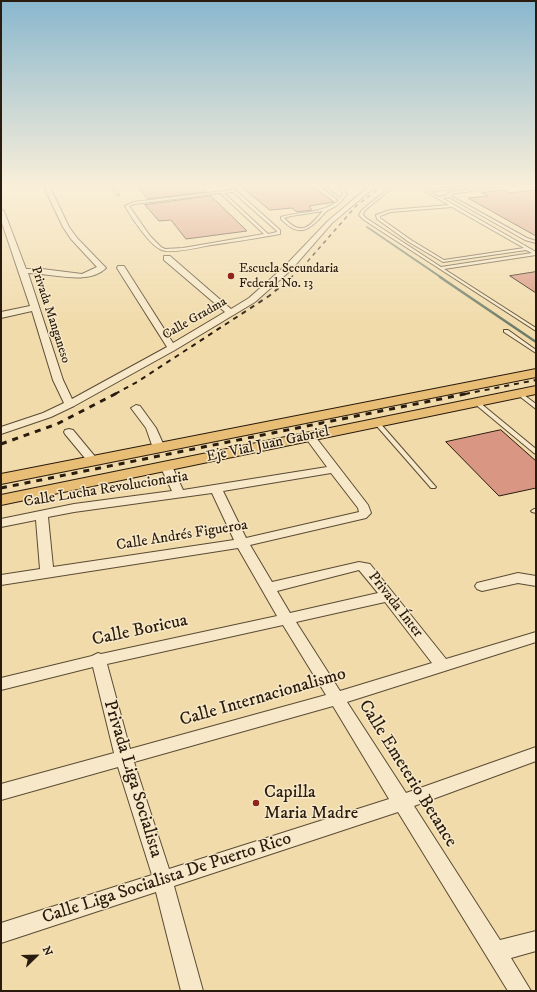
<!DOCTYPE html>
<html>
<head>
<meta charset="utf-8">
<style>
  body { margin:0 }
  #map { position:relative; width:537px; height:992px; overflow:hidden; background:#f1dbab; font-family:"IM FELL DW Pica",serif }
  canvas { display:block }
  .frame { position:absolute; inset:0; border:2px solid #291b0d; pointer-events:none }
  .north { position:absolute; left:16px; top:936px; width:40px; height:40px; -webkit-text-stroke:3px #f6e8c8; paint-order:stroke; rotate:67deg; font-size:11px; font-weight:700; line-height:16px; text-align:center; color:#291b0d }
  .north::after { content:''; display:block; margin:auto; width:14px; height:18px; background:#291b0d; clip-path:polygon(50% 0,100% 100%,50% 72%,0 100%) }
</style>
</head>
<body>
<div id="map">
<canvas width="537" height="992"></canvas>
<div class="frame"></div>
<div class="north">N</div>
</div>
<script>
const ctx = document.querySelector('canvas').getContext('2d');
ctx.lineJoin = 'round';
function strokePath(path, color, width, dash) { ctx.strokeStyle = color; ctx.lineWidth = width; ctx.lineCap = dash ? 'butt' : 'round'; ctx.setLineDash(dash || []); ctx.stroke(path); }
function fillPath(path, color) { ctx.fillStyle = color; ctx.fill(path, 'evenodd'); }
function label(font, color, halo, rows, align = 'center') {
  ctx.font = font + ' "IM FELL DW Pica",serif'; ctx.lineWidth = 3; ctx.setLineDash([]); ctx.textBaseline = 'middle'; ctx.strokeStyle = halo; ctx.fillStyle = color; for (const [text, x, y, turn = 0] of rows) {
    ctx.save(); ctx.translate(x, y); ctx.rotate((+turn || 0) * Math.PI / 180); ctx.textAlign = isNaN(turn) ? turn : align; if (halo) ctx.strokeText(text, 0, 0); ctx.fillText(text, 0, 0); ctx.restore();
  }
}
strokePath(new Path2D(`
  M367,227l75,51`), '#6d7b69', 2);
strokePath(new Path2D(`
  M440,277l96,65`), '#6d7b69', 2.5);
const building = new Path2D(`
  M138,187h65l4,5 -59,7z
  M242,187h72l20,15 -25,4 3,4 -15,2 -5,-4 -22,2z
  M504,190l5,3 27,-3v46l-68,-38 20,-2 -6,-3z
  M211,196l36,35 -61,8 -15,-19 -12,1 -14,-16z
  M536,272v21l-26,-17z
  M501,430l35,31v27l-37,8 -53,-54z`);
fillPath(building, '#d99783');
strokePath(building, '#291b0d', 1);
const service = new Path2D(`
  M112,187h3l4,8h-2z
  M229,187h3l48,43v4c-23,4 -46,8 -69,11 -11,2 -39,9 -49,5 -12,-4 -30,-32 -37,-44l9,-4 98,-12zM233,192l44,39v1l-9,2 -44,-41zM220,193l44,41 -81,14 -18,1 -4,-2 -11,-11 -21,-30 6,-2z
  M322,187h4l14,11 3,-4 -5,-7h3l6,7c-4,5 -7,10 -13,13 -2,1 -4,2 -6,3 -4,2 -7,8 -11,11 -14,14 -23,11 -36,-2v-2c20,-6 40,-3 57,-16l1,-1zM323,211c-14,16 -21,26 -39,7l7,-2z
  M390,187h3l-29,24 -1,4 3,3 75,49 91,-14 -6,-3 -83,12 -34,-20 -32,-23 -1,-4 14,-5 59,-5 -23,-13 -3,-5h3l2,3 23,-3 5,1 -26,4 9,5 8,-2 1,-2 3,-1 33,-5h11l-43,7 -1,2 76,42 9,3v2l-11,-3 -76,-43 -7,1 94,54v3l-92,14 92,59v3l-172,-111 -5,-5 3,-5zM452,207l72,41 -80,12 -33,-20 -31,-22v-2l10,-4z
  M535,187h1v2h-1z
  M504,330h4l28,20v3l-32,-21z
  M520,392l16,12v5l-18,-14 -1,-1z
  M477,401l2,1 57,47v5l-2,-1 -59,-49 -1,-1z
  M377,421l2,1 56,64 1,1 -1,1h-4l-56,-64 -1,-1 1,-1z
  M534,509h2v4l-4,-1 -1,-1z`);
const minor = new Path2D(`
  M44,187h6l19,40 8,11 29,30c-18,18 -55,5 -78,5l35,107 9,19 95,-52 -50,-79 1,-2h6l49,77 52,-31 -61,-52v-4h6l61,53 18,-11 36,-32 43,-45 40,-34h7l-43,36 -41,47 -36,32 -80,48 -101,56 -23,11 -50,17v-7l42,-14 21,-10 -11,-23 -21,-69 -31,7v-6l29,-6 -29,-86v-11l3,2 22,58h16l40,5 15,-7 -26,-28 -8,-12z
  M136,405l4,1 16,22 9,20 -2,2 -4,1 -6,-3 -7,-20 -15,-20z
  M69,429l4,1 24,29 2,2 -2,2h-8l-24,-29 -1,-2 1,-2z
  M310,434l4,1 54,70 3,8 -5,5 -116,27 22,37 87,-20 11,2 76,95 90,-27v10l-189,60 59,91 130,-46v14l-122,45 86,134 36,-9v20l-25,7 20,33h-23l-110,-179 -224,74 29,105h-22l-25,-99 -155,51v-20l151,-48 -34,-108 -117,33v-16l113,-31 -21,-86 -92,23v-12l91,-22 6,-3 3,1 176,-38 -39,-68 -237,37v-10l39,-6 -4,-49 -35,7v-8l73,-15 98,-13 -12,-25 2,-2h8l2,2 11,24 144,-23 -22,-30zM331,473l27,35 1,4 -113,26 -23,-47zM212,493l22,47 -181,27 -5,-50 26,-5zM359,570l19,23 -88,20 -13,-22zM385,602l47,61 -92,28 -44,-69zM283,625l43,70 -196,54 -23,-85zM333,706l56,93 -220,70 -35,-107z
  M518,573l18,3v10l-18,-3 -36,8 -5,-2 -2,-3 2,-3z`);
const primary = new Path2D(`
  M536,369v8l-535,107v-10z
  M536,386v8l-535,111v-10z`);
strokePath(service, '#5b4b34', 2);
strokePath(minor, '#5b4b34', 2);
strokePath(primary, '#291b0d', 2);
fillPath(service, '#f6e8c8');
fillPath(minor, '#f6e8c8');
fillPath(primary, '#e8be76');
strokePath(new Path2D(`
  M290,278l11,-9 55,-63 25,-19`), '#291b0d', 1.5, [4, 4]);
strokePath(new Path2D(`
  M115,394l22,-12 132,-86 23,-19
  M465,394l71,-14`), '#291b0d', 2, [5, 5]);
strokePath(new Path2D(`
  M1,444l56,-20 60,-31
  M1,488l469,-95`), '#291b0d', 3, [6, 6]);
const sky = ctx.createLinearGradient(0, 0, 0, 326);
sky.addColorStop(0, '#89b7ce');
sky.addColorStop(0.57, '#f9efd9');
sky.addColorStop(1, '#f9efd900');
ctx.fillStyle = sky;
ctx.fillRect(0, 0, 537, 326);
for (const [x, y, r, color] of [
  [231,276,4,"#8f2418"],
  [256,803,4,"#8f2418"]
]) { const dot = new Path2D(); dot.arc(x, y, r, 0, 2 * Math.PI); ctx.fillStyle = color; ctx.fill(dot); strokePath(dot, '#f6e8c8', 1.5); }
label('13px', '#291b0d', '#f6e8c8', [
  ["Escuela Secundaria",239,269],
  ["Federal No. 13",239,284]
], 'left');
label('13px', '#291b0d', '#f6e8c8', [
  ["Privada Manganeso",50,315,72],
  ["Calle Gradma",195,319,-30]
]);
label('15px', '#291b0d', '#f6e8c8', [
  ["Eje Vial Juan Gabriel",268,445,-12],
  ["Calle Lucha Revolucionaria",106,490,-9],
  ["Calle Andrés Figueroa",182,536,-9],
  ["Privada Ínter",395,605,52]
]);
label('18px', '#291b0d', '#f6e8c8', [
  ["Calle Boricua",140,631,-12],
  ["Calle Internacionalismo",263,698,-16],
  ["Calle Emeterio Betance",407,774,58],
  ["Privada Liga Socialista",132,779,73],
  ["Calle Liga Socialista De Puerto Rico",167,879,-18]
]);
label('18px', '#291b0d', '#f6e8c8', [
  ["Capilla",264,793],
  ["Maria Madre",264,814]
], 'left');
</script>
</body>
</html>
